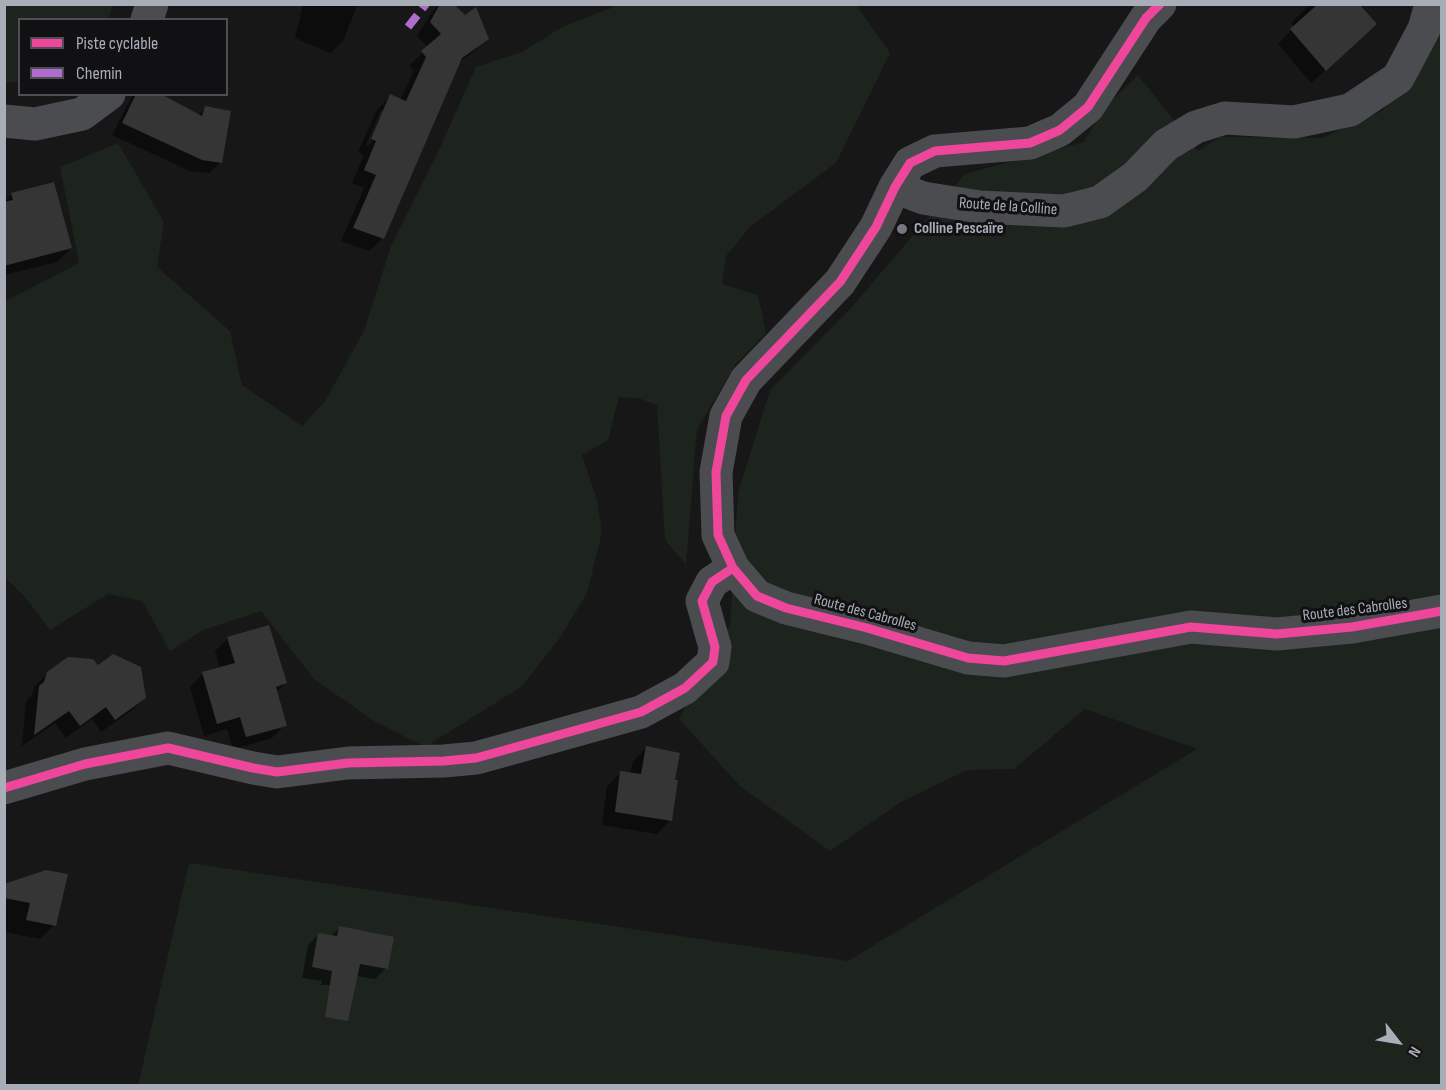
<!DOCTYPE html>
<html>
<head>
<meta charset="utf-8">
<style>
  body { margin:0 }
  #map { position:relative; width:1446px; height:1090px; overflow:hidden; background:#171717; font-family:"Sofia Sans Condensed",sans-serif }
  canvas { display:block }
  .frame { position:absolute; inset:0; border:6px solid #a8adb8; pointer-events:none }
  .legend { position:absolute; left:18px; top:18px; width:210px; height:78px; box-sizing:border-box; background:#111113; border:2px solid #4d4f55; margin:0; padding:8px 10px; list-style:none; font-size:18px; color:#a8adb8 }
  .legend li { display:flex; align-items:center; gap:12px; height:30px }
  .legend b { width:30px; border:2px solid #4d4f55 }
  .north { position:absolute; left:1368px; top:1012px; width:60px; height:60px; -webkit-text-stroke:4px #111113; paint-order:stroke; rotate:121deg; font-size:16px; font-weight:700; line-height:24px; text-align:center; color:#a8adb8 }
  .north::after { content:''; display:block; margin:auto; width:21px; height:27px; background:#a8adb8; clip-path:polygon(50% 0,100% 100%,50% 72%,0 100%) }
</style>
</head>
<body>
<div id="map">
<canvas width="1446" height="1090"></canvas>
<div class="frame"></div>
<ul class="legend">
<li><b style="height:8px;background:#ed469a"></b>Piste cyclable</li>
<li><b style="height:8px;background:#b06ccc"></b>Chemin</li>
</ul>
<div class="north">N</div>
</div>
<script>
const ctx = document.querySelector('canvas').getContext('2d');
ctx.lineJoin = 'round';
function fillPath(path, color) { ctx.fillStyle = color; ctx.fill(path, 'evenodd'); }
function strokePath(path, color, width, dash) { ctx.strokeStyle = color; ctx.lineWidth = width; ctx.lineCap = dash ? 'butt' : 'round'; ctx.setLineDash(dash || []); ctx.stroke(path); }
function label(font, color, halo, rows, align = 'center') {
  ctx.font = font + ' "Sofia Sans Condensed",sans-serif'; ctx.lineWidth = 6; ctx.setLineDash([]); ctx.textBaseline = 'middle'; ctx.strokeStyle = halo; ctx.fillStyle = color; for (const [text, x, y, turn = 0] of rows) {
    ctx.save(); ctx.translate(x, y); ctx.rotate((+turn || 0) * Math.PI / 180); ctx.textAlign = isNaN(turn) ? turn : align; if (halo) ctx.strokeText(text, 0, 0); ctx.fillText(text, 0, 0); ctx.restore();
  }
}
fillPath(new Path2D(`
  M615,4l241,1 34,48 -54,110 -86,64 -24,29 -4,28 36,11 8,38 -30,31 -39,65 -11,135 -21,-24 -8,-135 -19,-7 -19,-1 -11,43 -26,15 15,45 5,32 -15,61 -28,46 -38,48 -96,60 -51,-26 -60,-42 -53,-68 -58,19 -33,21 -28,-50 -34,-7 -58,36 -24,-32 -21,-21 -1,-275 75,-39 -19,-96 58,-24 46,79 -7,45 73,64 12,54 60,41 23,-25 39,-70 27,-85 47,-94 38,-85 46,-15 42,-26 50,-19z
  M4,5l1,-1 108,1 -5,14 -88,1 -1,61 -14,2z
  M1441,16v1069l-1303,1 51,-223 659,98 349,-212 -112,-40 -71,60 -47,1 -66,32 -71,49 -90,-65 -61,-67 51,-94 8,-132 32,-103 82,-83 113,-133 119,-32 19,-33 35,-34 60,76 22,-14 102,1 60,-27 30,-34z`), '#1d241e');
fillPath(new Path2D(`
  M303,4h55l-15,37 -13,12 -35,-15z
  M439,4h13l35,35 -14,13 -15,11 -75,175 -14,13 -28,-10 23,-53 -12,-5 12,-28 -6,-3 19,-42 13,-14 10,4 14,-29 -5,-5 19,-19 -11,-11 16,-25zM381,110h4l-16,36 -3,-1z
  M1310,4h47l4,34 -50,45 -33,-39 16,-17 -3,-4z
  M133,94h25l40,22 7,-8 16,54 -12,11 -19,-2 -78,-36z
  M12,194l59,54 -14,14 -53,13v-73z
  M228,638l58,45 -10,9 9,33 -13,13 -39,11 -6,-20 -23,7 -14,-49 13,-14 17,-4 -5,-18z
  M97,667l47,31 -13,13 -30,21 -9,-13 -26,19 -11,-15 -33,23 4,-45 6,-6 2,-8 14,-14z
  M646,748l27,33 -3,39 -13,14 -55,-9 5,-38 13,-14 10,1 3,-13z
  M22,880l32,45 -14,14 -36,-7 3,-38z
  M339,928l47,40 -11,11 -20,-3 -10,9h-24l1,-4 -20,-3 6,-33 11,-11 12,2z`), '#0007');
fillPath(new Path2D(`
  M440,4h14l11,11 11,-8 13,32 -27,19 -78,181 -31,-11 23,-53 -12,-5 12,-29 -5,-2 19,-45 16,7 20,-44 -5,-6 20,-17 -11,-12z
  M1318,4h41l18,20 -51,47 -36,-42z
  M136,94h25l41,22 3,-10 26,5 -9,52 -20,-3 -80,-37z
  M54,182l18,66 -68,18v-64l9,-2 -2,-7z
  M269,625l18,58 -11,4 11,39 -41,11 -6,-20 -23,7 -15,-52 33,-9 -8,-26z
  M113,654l28,13 5,31 -31,22 -9,-13 -26,19 -11,-15 -35,24 5,-49 5,-4 3,-10 21,-15 25,2 5,6z
  M646,746l34,7 -5,27h3l-6,41 -57,-9 5,-41 21,3z
  M46,870l22,4 -12,52 -30,-6 4,-17 -26,-5v-14z
  M339,926l55,11 -6,32 -28,-5 -12,57 -23,-4 7,-46 -20,-4 6,-34 19,3z`), '#353536');
strokePath(new Path2D(`
  M1160,4l-14,14 -58,89 -28,23 -30,13 -95,8 -25,12 -15,24 -19,40 -36,55 -94,98 -20,36 -10,56 2,63 15,33 24,28 29,12 81,20 101,30 36,3 187,-34 86,7 75,-7 90,-16
  M147,20l5,-16
  M4,121l31,3 47,-10 27,-20
  M895,187l28,11 57,9 84,4 36,-9 35,-25 31,-32 30,-18 29,-9 69,4 56,-12 48,-32 26,-49 7,-25
  M4,788l81,-24 83,-16 85,20 24,4 71,-9 96,-2 32,-3 22,-6 143,-40 44,-24 28,-26 2,-15 -13,-46 10,-19 21,-14`), '#4b4c50', 33);
strokePath(new Path2D(`
  M408,27l18,-23`), '#b06ccc', 8, [15, 8]);
strokePath(new Path2D(`
  M1160,4l-14,14 -58,89 -28,23 -30,13 -95,8 -25,12 -15,24 -19,40 -36,55 -94,98 -20,36 -10,56 2,63 15,33 24,28 29,12 81,20 101,30 36,3 187,-34 86,7 75,-7 90,-16
  M4,788l81,-24 83,-16 85,20 24,4 71,-9 96,-2 32,-3 22,-6 143,-40 44,-24 28,-26 2,-15 -13,-46 10,-19 21,-14`), '#ed469a', 9);
for (const [x, y, r, color] of [
  [902,229,6,"#757880"]
]) { const dot = new Path2D(); dot.arc(x, y, r, 0, 2 * Math.PI); ctx.fillStyle = color; ctx.fill(dot); strokePath(dot, '#111113', 2); }
label('16px', '#a8adb8', '#111113', [
  ["Route de la Colline",1008,207,4],
  ["Route des Cabrolles",1355,610,-7],
  ["Route des Cabrolles",865,613,15]
]);
label('bold 16px', '#a8adb8', '#111113', [
  ["Colline Pescaïre",914,229]
], 'left');
</script>
</body>
</html>
